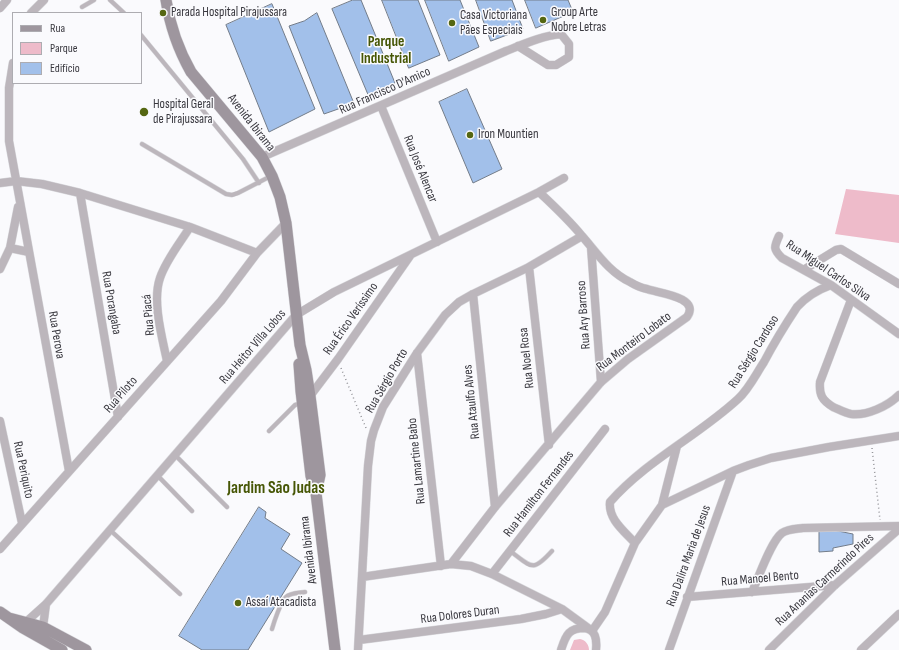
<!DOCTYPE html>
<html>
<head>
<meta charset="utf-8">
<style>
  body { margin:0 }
  #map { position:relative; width:899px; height:650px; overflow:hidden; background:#fafafd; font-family:"Sofia Sans Condensed",sans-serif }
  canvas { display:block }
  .legend { position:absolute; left:12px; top:12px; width:130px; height:72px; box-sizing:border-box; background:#fafafd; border:1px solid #adacb1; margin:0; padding:5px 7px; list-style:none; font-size:12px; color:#39383f }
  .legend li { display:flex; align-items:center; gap:8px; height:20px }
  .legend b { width:20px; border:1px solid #adacb1 }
</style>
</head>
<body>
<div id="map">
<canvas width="899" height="650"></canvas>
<ul class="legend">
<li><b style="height:5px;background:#9e969e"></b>Rua</li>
<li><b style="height:11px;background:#eebbca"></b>Parque</li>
<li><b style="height:11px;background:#a2c0ea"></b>Edifício</li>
</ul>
</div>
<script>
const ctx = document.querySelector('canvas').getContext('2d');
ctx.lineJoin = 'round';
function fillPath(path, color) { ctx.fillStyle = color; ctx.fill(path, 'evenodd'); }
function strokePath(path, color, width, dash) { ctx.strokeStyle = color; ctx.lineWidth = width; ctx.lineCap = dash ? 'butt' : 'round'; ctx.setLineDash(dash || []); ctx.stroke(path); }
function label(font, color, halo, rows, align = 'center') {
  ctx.font = font + ' "Sofia Sans Condensed",sans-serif'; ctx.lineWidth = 3; ctx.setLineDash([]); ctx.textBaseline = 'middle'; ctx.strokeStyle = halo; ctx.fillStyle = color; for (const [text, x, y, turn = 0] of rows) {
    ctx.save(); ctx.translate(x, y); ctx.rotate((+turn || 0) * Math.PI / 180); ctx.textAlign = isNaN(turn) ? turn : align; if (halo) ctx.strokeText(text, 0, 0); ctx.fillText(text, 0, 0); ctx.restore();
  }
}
fillPath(new Path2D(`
  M846,189l53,6v48l-64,-9z
  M580,639c5,1 9,5 9,11h-19l4,-10z`), '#eebbca');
const building = new Path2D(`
  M353,0h8l34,83 -26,14 -37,-88z
  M382,0h36l22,55 -31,13z
  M425,0h35l19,47 -30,14z
  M476,0h36l11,29 -32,12z
  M525,0h43l5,12 -37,16z
  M272,4l43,105 -46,23 -43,-107z
  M317,13l36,88 -12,7 -17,6 -35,-88 15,-5z
  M467,89l35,80 -29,14 -34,-81z
  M259,507l7,5 -1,6 25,16 -9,15 21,14 -54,87h-46l-23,-14z
  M833,530l20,4v10l-20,4v3l-14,1v-20z`);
fillPath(building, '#a2c0ea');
strokePath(building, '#737c89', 1);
const lane = new Path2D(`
  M110,0l14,13
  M82,7l12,-7
  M141,35l102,124 16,24
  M142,144l84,50 6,1 6,-2 33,-17
  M269,431l26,-26 7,-2
  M175,455l52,52
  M157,475l35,36
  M110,530l70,64
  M510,551c22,16 22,22 42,0
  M272,629c2,-7 9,-28 14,-32 4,-4 13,-4 19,-5`);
const street = new Path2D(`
  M0,8l7,-8
  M31,13l13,-13
  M13,63l-4,25v53l60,330
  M381,106l56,136
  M262,157l244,-106c18,-7 36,-15 55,-17l8,10v13l-13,8h-8l-30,-19
  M0,183l16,-2 26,3 38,9 110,34 67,26
  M80,193l38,224
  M779,236c-5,11 -6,13 3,22l49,27 68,49
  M591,247l10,135
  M10,248l19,4
  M529,267l20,178
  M0,269l10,-21 8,-41
  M805,269l31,-19 5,-1 58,35
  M473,294l22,213
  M851,300l-31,82c-1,13 2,18 13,25 5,2 12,6 18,7 16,2 37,-8 48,-19
  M417,353l24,213
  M167,361c-5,-24 -15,-60 -7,-83 6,-18 20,-35 30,-51
  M310,396l28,-37 72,-103
  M0,421l22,102
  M662,505l15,-59
  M635,543c-11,-12 -27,-24 -25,-41 37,-42 88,-66 128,-103 11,-10 18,-25 26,-37 10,-19 21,-37 33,-55 10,-11 20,-17 34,-22
  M0,549l221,-248 36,-48 29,-30
  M451,564l44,-57 106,-125 27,-23 59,-42c14,-20 -29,-24 -40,-28 -6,-1 -12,-4 -17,-7 -21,-10 -33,-29 -48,-46 -13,-16 -28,-30 -43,-44
  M492,574l113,-145
  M362,577l89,-13 20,2 21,8 70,35 26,19
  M752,592c6,-13 19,-51 30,-59 6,-4 14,-4 21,-5l96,-2
  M687,597l148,-12
  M24,626l2,-4 20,-18 250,-289 38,-23 205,-100 25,-14
  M43,627l3,-23
  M592,631l13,-19 30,-69 27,-38 71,-34 16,-6 22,-7 58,-11 70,-11
  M359,640l162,-21 25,-5 16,-5
  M358,650l10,-184 3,-25 3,-11 9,-23 34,-54 28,-38 14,-13 14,-8 56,-27 53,-31
  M561,650c2,-6 4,-13 8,-17 4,-4 9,-5 15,-5 12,1 13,12 12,22
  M669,650l64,-179
  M769,650l66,-65 64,-56
  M861,650l38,-36`);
const secondary = new Path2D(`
  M166,0c4,26 12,49 25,72l71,85 10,19 8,21 6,26 14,122 6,25 4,26 10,79 -4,18
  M299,364l2,27 10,85 5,17 19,157
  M0,612l23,16 39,22
  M9,618l34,9 43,23`);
strokePath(lane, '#d7d7db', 5);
strokePath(street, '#d7d7db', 9);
strokePath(secondary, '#d7d7db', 12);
strokePath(new Path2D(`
  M341,368l25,60
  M872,448l8,72`), '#96969b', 1.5, [1, 3]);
strokePath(lane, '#bcb6bc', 4);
strokePath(street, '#bcb6bc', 8);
strokePath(secondary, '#9e969e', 11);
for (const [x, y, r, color] of [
  [163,13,4,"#556712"],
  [543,20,4,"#556712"],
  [452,23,4,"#556712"],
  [144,112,5,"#556712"],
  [470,135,4,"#556712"],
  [238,603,4,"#556712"]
]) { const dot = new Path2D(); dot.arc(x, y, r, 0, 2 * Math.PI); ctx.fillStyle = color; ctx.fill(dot); strokePath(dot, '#fafafd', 1.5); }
label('13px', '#39383f', '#fafafd', [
  ["Parada Hospital Pirajussara",171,13],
  ["Group Arte",551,13],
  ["Nobre Letras",551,28],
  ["Casa Victoriana",460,16],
  ["Pães Especiais",460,31],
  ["Hospital Geral",153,105],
  ["de Pirajussara",153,120],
  ["Iron Mountien",478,135],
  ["Assaí Atacadista",246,603]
], 'left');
label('13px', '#39383f', '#fafafd', [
  ["Rua Francisco D'Amico",385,91,-24],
  ["Avenida Ibirama",251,123,52],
  ["Rua José Alencar",420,169,68],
  ["Rua Miguel Carlos Silva",828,271,34],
  ["Rua Porangaba",111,303,80],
  ["Rua Piacá",149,315,-95],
  ["Rua Ary Barroso",584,315,-94],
  ["Rua Érico Veríssimo",351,319,-55],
  ["Rua Perova",56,335,80],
  ["Rua Monteiro Lobato",634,342,-37],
  ["Rua Heitor Villa Lobos",253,347,-49],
  ["Rua Sérgio Cardoso",754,352,-58],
  ["Rua Noel Rosa",527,358,-96],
  ["Rua Sérgio Porto",387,381,-60],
  ["Rua Piloto",121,395,-49],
  ["Rua Ataulfo Alves",472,402,-96],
  ["Rua Lamartine Babo",417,461,-96],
  ["Rua Periquito",23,470,78],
  ["Rua Hamilton Fernandes",539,494,-52],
  ["Avenida Ibirama",309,550,-97],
  ["Rua Dalira Maria de Jesus",689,556,-70],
  ["Rua Manoel Bento",760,579,-5],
  ["Rua Ananias Carmerindo Pires",825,580,-43],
  ["Rua Dolores Duran",460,615,-7]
]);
label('bold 15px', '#465605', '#fafafd', [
  ["Parque",386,42],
  ["Industrial",386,59]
]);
label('bold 17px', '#465605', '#fafafd', [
  ["Jardim São Judas",276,489]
]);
</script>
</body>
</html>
